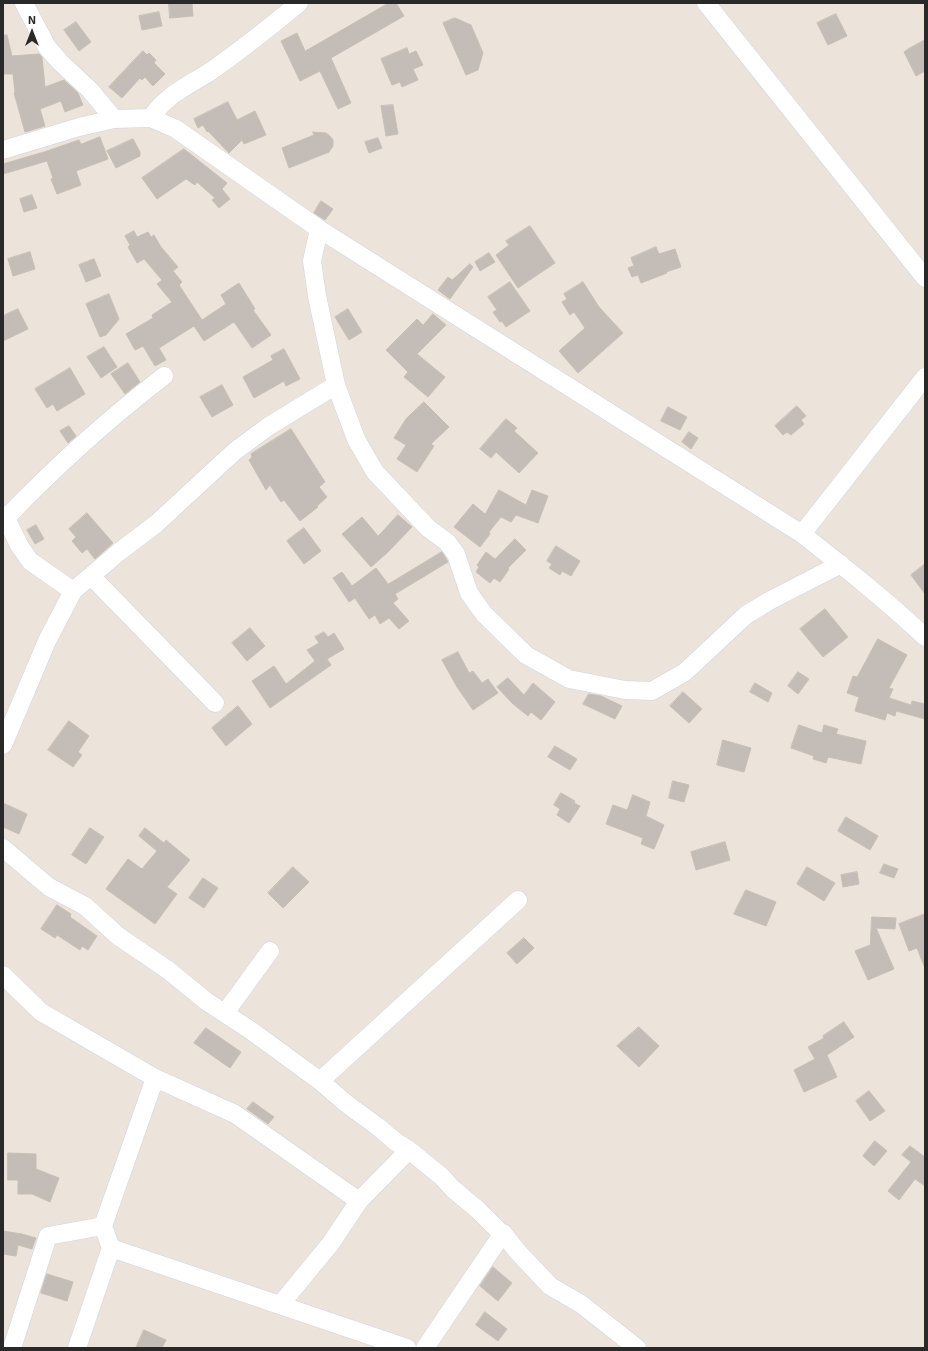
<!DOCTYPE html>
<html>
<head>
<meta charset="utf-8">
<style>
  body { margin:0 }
  #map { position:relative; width:928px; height:1351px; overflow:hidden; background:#ece3da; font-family:"Exo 2",sans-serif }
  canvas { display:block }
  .frame { position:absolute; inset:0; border:4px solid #292929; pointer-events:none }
  .north { position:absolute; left:12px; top:12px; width:40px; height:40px; -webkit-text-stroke:3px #fff; paint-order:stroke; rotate:0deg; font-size:11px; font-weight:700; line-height:16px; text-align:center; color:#292929 }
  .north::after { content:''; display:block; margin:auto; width:14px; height:18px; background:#292929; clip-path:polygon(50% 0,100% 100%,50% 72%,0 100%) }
</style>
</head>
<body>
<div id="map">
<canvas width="928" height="1351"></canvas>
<div class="frame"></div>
<div class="north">N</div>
</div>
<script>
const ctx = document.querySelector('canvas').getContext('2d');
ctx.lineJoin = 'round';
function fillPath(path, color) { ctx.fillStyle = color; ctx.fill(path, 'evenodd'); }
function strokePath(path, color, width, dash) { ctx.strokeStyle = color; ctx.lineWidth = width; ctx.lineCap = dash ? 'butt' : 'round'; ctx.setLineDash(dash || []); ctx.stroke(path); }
const building = new Path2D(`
  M169,3h23l1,13 -23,2z
  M389,3h7l8,13 -73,42 20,45 -13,6 -18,-38 -20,10 -19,-40 16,-8 8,18z
  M159,12l3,14 -20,4 -3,-14z
  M836,14l11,22 -19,9 -11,-22z
  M455,18l16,7 12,28 -5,17 -12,5 -23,-52z
  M76,22l15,20 -12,9 -15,-21z
  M7,35l5,21 27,-2 3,3 3,30 19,-7 14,13 5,12 -18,7 -4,-11 -21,8 5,17 -20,6 -11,-39 1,-1 -2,-18h-10v-38z
  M925,40v31l-9,5 -12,-24 4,-3z
  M407,48l2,6 7,-3 7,14 -10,4 5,11 -16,7 -2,-5 -8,3 -11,-26z
  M143,51l4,4 2,-2 7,7 -2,3 11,11 -12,12 -8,-9 -3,3 -2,-2 -18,20 -13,-11z
  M228,102l9,18 18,-9 11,24 -22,9 -2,-4 -13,13 -21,-22 -1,1 -4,-7 -5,3 -4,-9z
  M393,105l5,29 -12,2 -5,-30z
  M313,132l13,1 4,3 3,4v6l-4,6 -40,16 -7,-20 32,-13z
  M100,137l8,22 -32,12 5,14 -24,9 -6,-15 2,-1 -6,-17 -44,13v-10l41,-12 35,-12 2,4z
  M378,138l4,10 -13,5 -4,-11z
  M133,139l7,13v4l-24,12 -9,-17z
  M184,149l43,34 -5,6 8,10 -11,9 -7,-8 3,-2 -18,-16 -2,3 -9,-6 -29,20 -15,-21z
  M32,195l5,13 -13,4 -4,-13z
  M321,201l12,8 -8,11 -11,-7z
  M530,226l25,37 -37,25 -22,-33 13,-10 -3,-4z
  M134,231l3,6 11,-5 3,5 3,-2 7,12 17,20 -5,4 9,11 -3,3 23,35 24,-16 -5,-9 18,-12 16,26 -2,1 18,25 -19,13 -18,-26 -30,19 -10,-15 -35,22 7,12 -11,6 -12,-20 -8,4 -9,-16 27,-16 -1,-3 20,-13 -15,-18 5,-4 -18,-21 -7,4 -9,-16 2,-2 -5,-9z
  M656,247l3,7 16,-5 6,18 -15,5 1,1 -26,10 -3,-8 -6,2 -4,-9 6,-2 -3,-8z
  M30,252l5,17 -22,7 -5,-17z
  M489,253l6,9 -15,9 -5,-9z
  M94,259l7,17 -15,6 -7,-17z
  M470,264l3,3 -23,32 -12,-9 10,-13 4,3z
  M510,282l20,29 -24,16 -4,-6 -2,1 -7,-10 4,-2 -9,-13z
  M583,282l16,25 24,26 -45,40 -19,-22 26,-23 -11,-16 -4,3 -8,-13 5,-3 -3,-5z
  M109,294l10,25 -13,16 -6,2 -14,-33z
  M18,309l10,20 -25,12v-25z
  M348,309l14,23 -13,8 -14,-23z
  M433,314l13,11 -29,29 28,23 -17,20 -24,-20 4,-5 -22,-22 31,-31 6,6z
  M104,347l13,20 -16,11 -14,-21z
  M284,349l16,30 -14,7 -2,-5 -30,17 -11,-21 30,-17 -2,-4z
  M128,363l12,19 -15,12 -14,-20z
  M70,368l15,26 -28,17 -4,-7 -6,4 -12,-19z
  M222,385l11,20 -21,12 -12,-20z
  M424,402l25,25 -18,17 3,2 -17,26 -20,-13 9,-14 -12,-7 12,-19z
  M797,406l9,10 -5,4 3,4 -13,11 -4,-3 -4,3 -8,-9z
  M668,407l19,10 -7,13 -19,-9z
  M506,419l11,9 -3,3 24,22 -19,20 -23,-21 -5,6 -11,-9z
  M69,426l7,10 -8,7 -8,-12z
  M291,429l34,53 -6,5 8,10 -10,9 1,1 -18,14 -16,-21 -3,2 -11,-17 -4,5 -17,-30 3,-3 -1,-3z
  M689,432l9,6 -7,11 -9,-7z
  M499,490l27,15 6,-15 16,6 -10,27 -22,-8 -5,7 -10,-5 -12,15 1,2 -10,13 -26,-20 19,-23 12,10z
  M87,513l26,30 -18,16 -8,-10 -5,4 -10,-12 4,-4 -7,-8z
  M398,515l14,12 -25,26 -16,14 -29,-33 20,-17 16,19z
  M36,525l8,14 -9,5 -8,-14z
  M304,528l17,23 -17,13 -17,-23z
  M515,539l11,11 -18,18 1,1 -9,13 -6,-4 -4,5 -14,-11 3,-5 -2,-2 9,-13 9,7z
  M556,546l24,15 -9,15 -9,-5 -2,4 -11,-7 3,-4 -5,-3z
  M442,552l6,10 -53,32 3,5 -5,4 16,18 -10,8 -10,-11 -9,6 -5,-9 -6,4 -14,-21 -6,4 -16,-24 9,-6 10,14 24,-18 12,16z
  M925,564v30l-14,-19z
  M825,609l23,28 -25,20 -23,-28z
  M250,628l15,18 -18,15 -15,-18z
  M324,632l4,5 6,-4 10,16 -17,10 4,6 -61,43 -18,-27 22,-15 12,18 29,-23 -8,-11 12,-7 -4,-6z
  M878,639l29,16 -18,33 4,1 -4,9 22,7 1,-4 13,3v15l-29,-8 -1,5 -8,-3 -2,7 -30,-9 4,-14 -12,-4 6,-17 4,1z
  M458,652l11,21 4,-2 9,12 6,-4 10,14 -25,17 -16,-23 -15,-27z
  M798,672l11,7 -11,15 -10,-8z
  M508,678l16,17 9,-12 22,19 -14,18 -10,-8 -3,4 -16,-13 -15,-16z
  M755,683l17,10 -4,9 -18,-10z
  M683,692l19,17 -13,14 -19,-17z
  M589,694l12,2 21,10 -7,13 -32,-15z
  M238,706l14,18 -26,22 -14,-18z
  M69,721l20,15 -11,16 4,3 -9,12 -25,-17z
  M799,725l23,8 2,-8 14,4 -2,5 30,7 -5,23 -33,-7 -2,6 -13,-4 1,-3 -23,-8z
  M723,740l28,8 -7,24 -27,-7z
  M555,746l22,13 -7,11 -22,-13z
  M673,781l16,4 -5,17 -15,-4z
  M561,793l14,8 -1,2 6,3 -11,17 -12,-8 3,-6 -6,-4z
  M633,795l17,7 -4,14 18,9 -10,24 -13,-5 2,-6 -37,-14 7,-19 14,5z
  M3,803l24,11 -8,20 -16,-7z
  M846,817l32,19 -8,14 -32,-19z
  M90,828l14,9 -18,27 -14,-9z
  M145,828l19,15 2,-3 24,20 -23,27 10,7 -22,30 -49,-35 22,-30 14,10 15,-18 -18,-15z
  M725,842l5,18 -34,10 -5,-18z
  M884,864l14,5 -4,9 -14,-5z
  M293,867l16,15 -26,26 -15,-15z
  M807,867l28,16 -11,18 -27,-17z
  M857,872l2,12 -16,3 -2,-12z
  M203,878l15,10 -14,20 -15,-10z
  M746,890l30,12 -10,24 -32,-12z
  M57,905l14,9 -1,3 27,19 -9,14 -6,-4 -2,4 -23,-15 -2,3 -14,-9z
  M925,914v52h-1l-7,-18 -8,3 -10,-27z
  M872,917l24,1 -1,11 -19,-1 18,41 -26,11 -13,-29 15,-6z
  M524,938l10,10 -17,16 -10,-11z
  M844,1022l10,15 -27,18 10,22 -33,15 -10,-22 21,-11 -7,-12 16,-9 -1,-2z
  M639,1027l20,19 -20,21 -22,-21z
  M206,1028l35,24 -11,16 -36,-25z
  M869,1091l16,20 -15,10 -14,-20z
  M253,1102l21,15 -6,7 -21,-15z
  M875,1141l12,10 -13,15 -11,-10z
  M910,1146l15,11v29l-10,-7 -16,21 -11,-9 23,-29 -9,-7z
  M8,1153l28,1v15l23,9 -9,24 -18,-8h-14v-14h-10z
  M3,1231l19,3 14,4 -4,11 -14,-4 -2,11 -13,-2z
  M493,1267l19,16 -14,18 -18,-15z
  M47,1274l26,8 -6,19 -26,-8z
  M485,1312l22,17 -9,12 -22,-16z
  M144,1330l22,10 -4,8h-26z`);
fillPath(building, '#c4bdb7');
strokePath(building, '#c7bfb4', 1);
const minor = new Path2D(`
  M24,3l23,44 13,15 30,28 24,29
  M706,3l219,275
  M151,118c14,-23 39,-33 60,-47 30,-21 59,-44 88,-68
  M3,150l76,-23 35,-8 37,-1 25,11 143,100 483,305c42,33 84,66 123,103
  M319,229l-7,32 5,35 19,89 20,54 19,33 53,56 19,14 9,12 13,39 15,21 42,41 43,24 56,11 27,1 33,-19 61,-57 23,-14 72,-37
  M3,515l3,3 13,27 11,16 43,30
  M6,518c49,-51 101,-98 158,-142
  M802,534l123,-157
  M91,576l124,127
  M3,745l44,-104 26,-50 46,-39 37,-28 79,-73 34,-25 67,-41
  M3,848l46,39 36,19 33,30 50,34 38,31 47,31 67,49 28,24 29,21 19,16 13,8 32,26 12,13 25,21 22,22 3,1 14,18 33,35 31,18 56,44
  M3,975l38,37 114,66 80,36 124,87
  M225,1013l45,-62
  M320,1081l198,-181
  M103,1226l52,-148
  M111,1248l296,100
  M280,1305l51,-62 28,-42 50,-51
  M12,1348l36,-112 55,-10 8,22 -34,100
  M425,1348l78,-115`);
strokePath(minor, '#d0d4e2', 19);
strokePath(minor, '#fff', 18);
</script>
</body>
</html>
